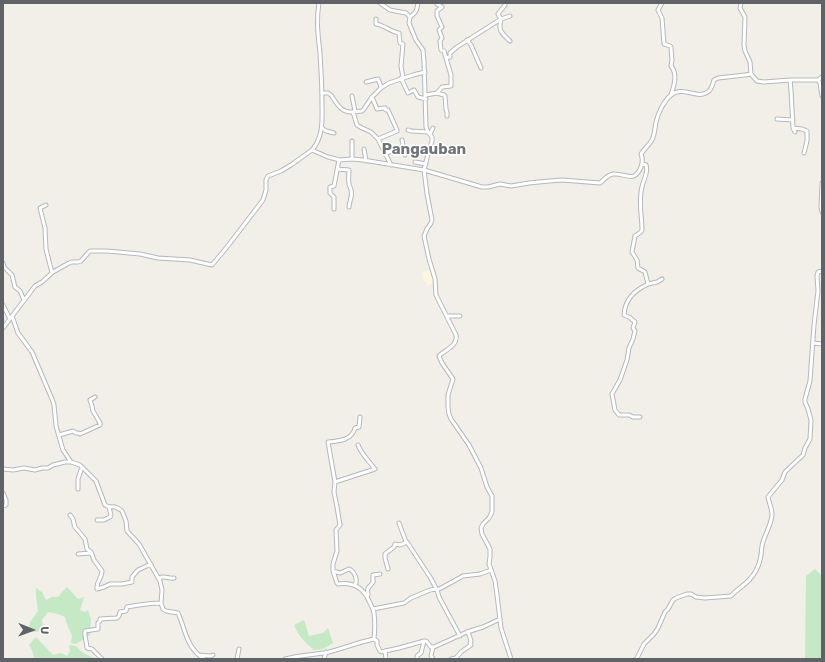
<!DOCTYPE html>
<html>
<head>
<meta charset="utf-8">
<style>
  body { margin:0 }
  #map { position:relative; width:825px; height:662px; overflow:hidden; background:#f1efe8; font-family:Rubik,sans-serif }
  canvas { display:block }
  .frame { position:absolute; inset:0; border:4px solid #5f6368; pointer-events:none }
  .north { position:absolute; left:12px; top:610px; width:40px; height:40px; -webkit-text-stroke:3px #fff; paint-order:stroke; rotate:91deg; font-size:11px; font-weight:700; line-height:16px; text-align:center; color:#5f6368 }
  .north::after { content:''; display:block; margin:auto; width:14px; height:18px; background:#5f6368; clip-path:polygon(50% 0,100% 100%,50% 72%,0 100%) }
</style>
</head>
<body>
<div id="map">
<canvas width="825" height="662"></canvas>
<div class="frame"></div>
<div class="north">U</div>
</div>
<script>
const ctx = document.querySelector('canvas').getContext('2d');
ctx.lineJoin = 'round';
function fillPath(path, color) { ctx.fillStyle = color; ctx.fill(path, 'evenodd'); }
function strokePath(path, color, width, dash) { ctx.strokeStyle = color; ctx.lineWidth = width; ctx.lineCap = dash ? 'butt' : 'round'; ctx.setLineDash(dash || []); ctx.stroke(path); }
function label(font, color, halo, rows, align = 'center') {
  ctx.font = font + ' Rubik,sans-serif'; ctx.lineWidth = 3; ctx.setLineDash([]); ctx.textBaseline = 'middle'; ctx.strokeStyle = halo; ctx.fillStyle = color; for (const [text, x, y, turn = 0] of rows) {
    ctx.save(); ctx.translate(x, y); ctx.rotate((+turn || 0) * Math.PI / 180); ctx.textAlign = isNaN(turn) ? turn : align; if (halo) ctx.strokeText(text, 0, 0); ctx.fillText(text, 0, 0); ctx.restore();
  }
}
fillPath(new Path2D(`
  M431,269l4,14 -8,2 -1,-4h-2l-2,-8z`), '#fef7e0');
fillPath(new Path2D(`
  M815,569l7,7v83h-17l1,-83z
  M67,587l11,12 6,-2 -4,13 5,2 3,-2 3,9 -1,16 -14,9 -5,-1 1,-8 -4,-8 -3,-10 -7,-3 -10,-2 -6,8 2,11 -12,1 -3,-5 1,-5 8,-11 -2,-15v-8l6,4 4,8 6,-3h6l5,-6z
  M304,620l5,16 14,-3 5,-5 5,15 -10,6 -9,1c-9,-8 -15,-13 -20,-25z
  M36,637l17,18 8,-2 6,3 3,-5 -1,-6 7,1 7,7 13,6h-52l-1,-1 -2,1h-7l-2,-9 -3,-5z`), '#c5e8c5');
const minor = new Path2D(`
  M380,3l10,7 16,3 4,4
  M418,3c-1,7 -2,10 -8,14l-1,6 2,5 5,12 7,10 1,12 2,65 2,5 4,5v4l-3,9 -5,20 3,24 5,26 -1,3 -4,6 -3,7 5,23 6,20 1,16 20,40c2,10 -9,14 -16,20l-1,1 3,7 11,16 -5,16v12l1,7 2,5 18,26 12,23 6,19 5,9v16l-3,6 -6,6 -2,4 1,6 8,15v8l-1,7 6,17 2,14 4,33 10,31
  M437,3v1l5,3 -5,4v5l5,11 -3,3 3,8 -2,3 1,9 3,1 2,7
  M662,3l-4,7 4,8 2,26 6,2 1,1 1,13 -1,6c7,8 3,20 0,29
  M741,3l-1,5 5,9 -1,28 1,6 5,11 1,12
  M376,19v5c8,1 15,8 23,9l1,10 3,1 -2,22 2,12
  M467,40l4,5 10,23
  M510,41c-4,-4 -11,-9 -10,-15 0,-3 1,-5 1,-7l9,-3
  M401,78l7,15 6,-3 4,7 8,2
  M790,80l1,10 2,38 2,4
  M818,80l2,3 2,13
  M366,82l12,-3 2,5 1,4
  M322,93h6l3,2c6,9 10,18 22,17
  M437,93l7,2 1,1 1,13 1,3v4
  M426,95l11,-2 5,-6 9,-1v-11l-5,-17 4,-1v-4l7,-6 44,-28 -3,-5 7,-9v-2
  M352,96l3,15
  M372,97l5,12 8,-1 1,2h2l9,20v1l-19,8
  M777,119l16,1
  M322,128l4,3 8,2
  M793,128l9,1 5,2v10l-3,12
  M408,130l3,1 17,1
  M430,134l3,-6
  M402,140l3,15
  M352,141v18
  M364,149l2,12
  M312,150c12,-14 10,-31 10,-47 0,-17 -1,-34 -2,-50 -2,-18 -4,-32 -1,-50
  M385,154l18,-8
  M415,162l11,2
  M391,165l-13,-26 -7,-7 -9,-4 -5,-3 -4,-13 9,-1 2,-2 8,-12 9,-9 8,-5 24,-8 12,-3
  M337,169l12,1c0,5 -1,9 0,14 0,2 2,4 2,6 2,6 -2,12 -2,17
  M822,183l-1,24 1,5
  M46,205l-6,3 5,20 1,21 6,24
  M334,209v-12l-4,-4v-6l4,-1 5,-26
  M3,263l1,4 8,8 3,12 5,4 4,9
  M648,284l9,-2 5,-3
  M3,305l7,14
  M12,316l6,17 14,19 20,47 2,6 2,21 7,24 8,12 9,3 16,16 9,24c4,3 6,1 10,2 2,1 5,2 7,4l4,10 1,10 12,13 21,37 2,9 -1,13 2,6 3,2 12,2c8,18 8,34 26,46
  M447,316h13
  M3,328l32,-42 7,-4 11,-10 16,-9 3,-1h6l3,-1 7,-8 2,-2h17l33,3 18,4 32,2 22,5 15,-18 36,-47 3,-10v-10l2,-4 13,-5 10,-6 21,-15 16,7 8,2 3,1 13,-1 11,1 61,10 58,17h6l12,-3 11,2 18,-3 20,-2 13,-1 38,3c4,-3 7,-8 13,-9 13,-1 21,10 28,-7 2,-5 2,-8 0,-13 3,-5 8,-9 11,-14 3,-6 3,-13 4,-18 2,-9 8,-21 15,-27 13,-10 27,6 38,-4 3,-3 4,-8 5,-11l4,-2 27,-3 6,-1 6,7 7,1 26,-2h28l4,-3
  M813,343l9,1
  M360,417l-1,10 -4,1c-3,12 -15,13 -27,14l7,40 -1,10 3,15 3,18 -4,5 1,21 -4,13v7l4,12 1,1c15,-2 25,3 31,17 2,4 4,7 5,12 1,8 1,17 0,26
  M640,417h-7l-4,-2h-10l-4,-5 -3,-16 8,-14 7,-20 2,-12 4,-9 2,-8 -2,-3 2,-6 -6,-5 -5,-2c1,-16 10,-24 24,-31l-3,-12 -7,-4 -1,-8 -5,-8 3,-16 6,-4 1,-2c0,-15 -4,-29 0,-43 1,-7 7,-14 4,-22l-4,-1
  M59,435l14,-4 3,2h2l2,1 20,-9v-2l-7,-12 -1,-5 -2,-6 5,-3
  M3,469l10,1 11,-2 11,2 7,-2h6l5,-3 12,-3h6
  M335,482l40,-13c-6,-8 -13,-14 -17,-24
  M78,489v-10l4,-12
  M3,493l3,7v5l-3,1
  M70,515l3,4 1,5 1,3 10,12 2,10 4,3 3,8 8,11c0,7 -6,11 -5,18l7,-2 6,-3h12l10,-2v-5l6,-7 13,-6
  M97,520h7l6,-3 1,-2 -2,-8
  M399,523l7,19
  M78,554l13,-1
  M388,569l-3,-11v-4l9,-7 1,-3 5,1 7,-3 23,35 7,13 6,-3 20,-11 17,-2 11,-4
  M333,571l7,2 9,-4 2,1c4,3 7,10 4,15
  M159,578c6,-3 9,1 15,0
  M437,590l2,7 21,39
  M367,596l1,-1c-1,-10 0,-5 5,-13v-7l7,-1
  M373,609l31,-6 7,-5 19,-8 6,-1
  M433,647l-2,9 2,3
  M199,655l12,1 2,-1
  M102,659l-10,-10 -5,-1c0,-6 -3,-11 -2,-17l13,-2v-6l2,-2v-2l17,-1 2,-2 1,-4 6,-1 1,-4c11,-2 22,-4 34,-4
  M237,659l2,-10
  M285,659c15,-4 29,-4 44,-7 15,-4 30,-10 45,-13l3,2v4l3,6 2,1 3,-1
  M324,659l2,-7
  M386,659l-1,-8 14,-3 25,-7h2l5,6h3l33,-15 16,-5 17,-8
  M417,659v-3l4,-3 3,-12
  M451,659l5,-1 5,-6 10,-7 -1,-2 1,-2 -3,-9
  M636,659l1,-1 7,-14 10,-10 4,-6 7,-16 3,-3 5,-9 3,-2 11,-4h4l5,3 9,1 26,-2c6,-7 13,-10 19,-17 4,-4 9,-13 10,-19 2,-6 1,-13 3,-18 3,-10 8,-17 9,-27 0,-7 -3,-12 -4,-18l14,-17 3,-8 18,-17 2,-7 5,-9 1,-19 -3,-11 -3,-7v-3l5,-18 4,-56 4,-34 -1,-15 1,-4 4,-1`);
strokePath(minor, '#b5b8bc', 5);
strokePath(minor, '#fff', 3);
label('bold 15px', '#70757a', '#fff', [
  ["Pangauban",424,150]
]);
</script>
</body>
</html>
